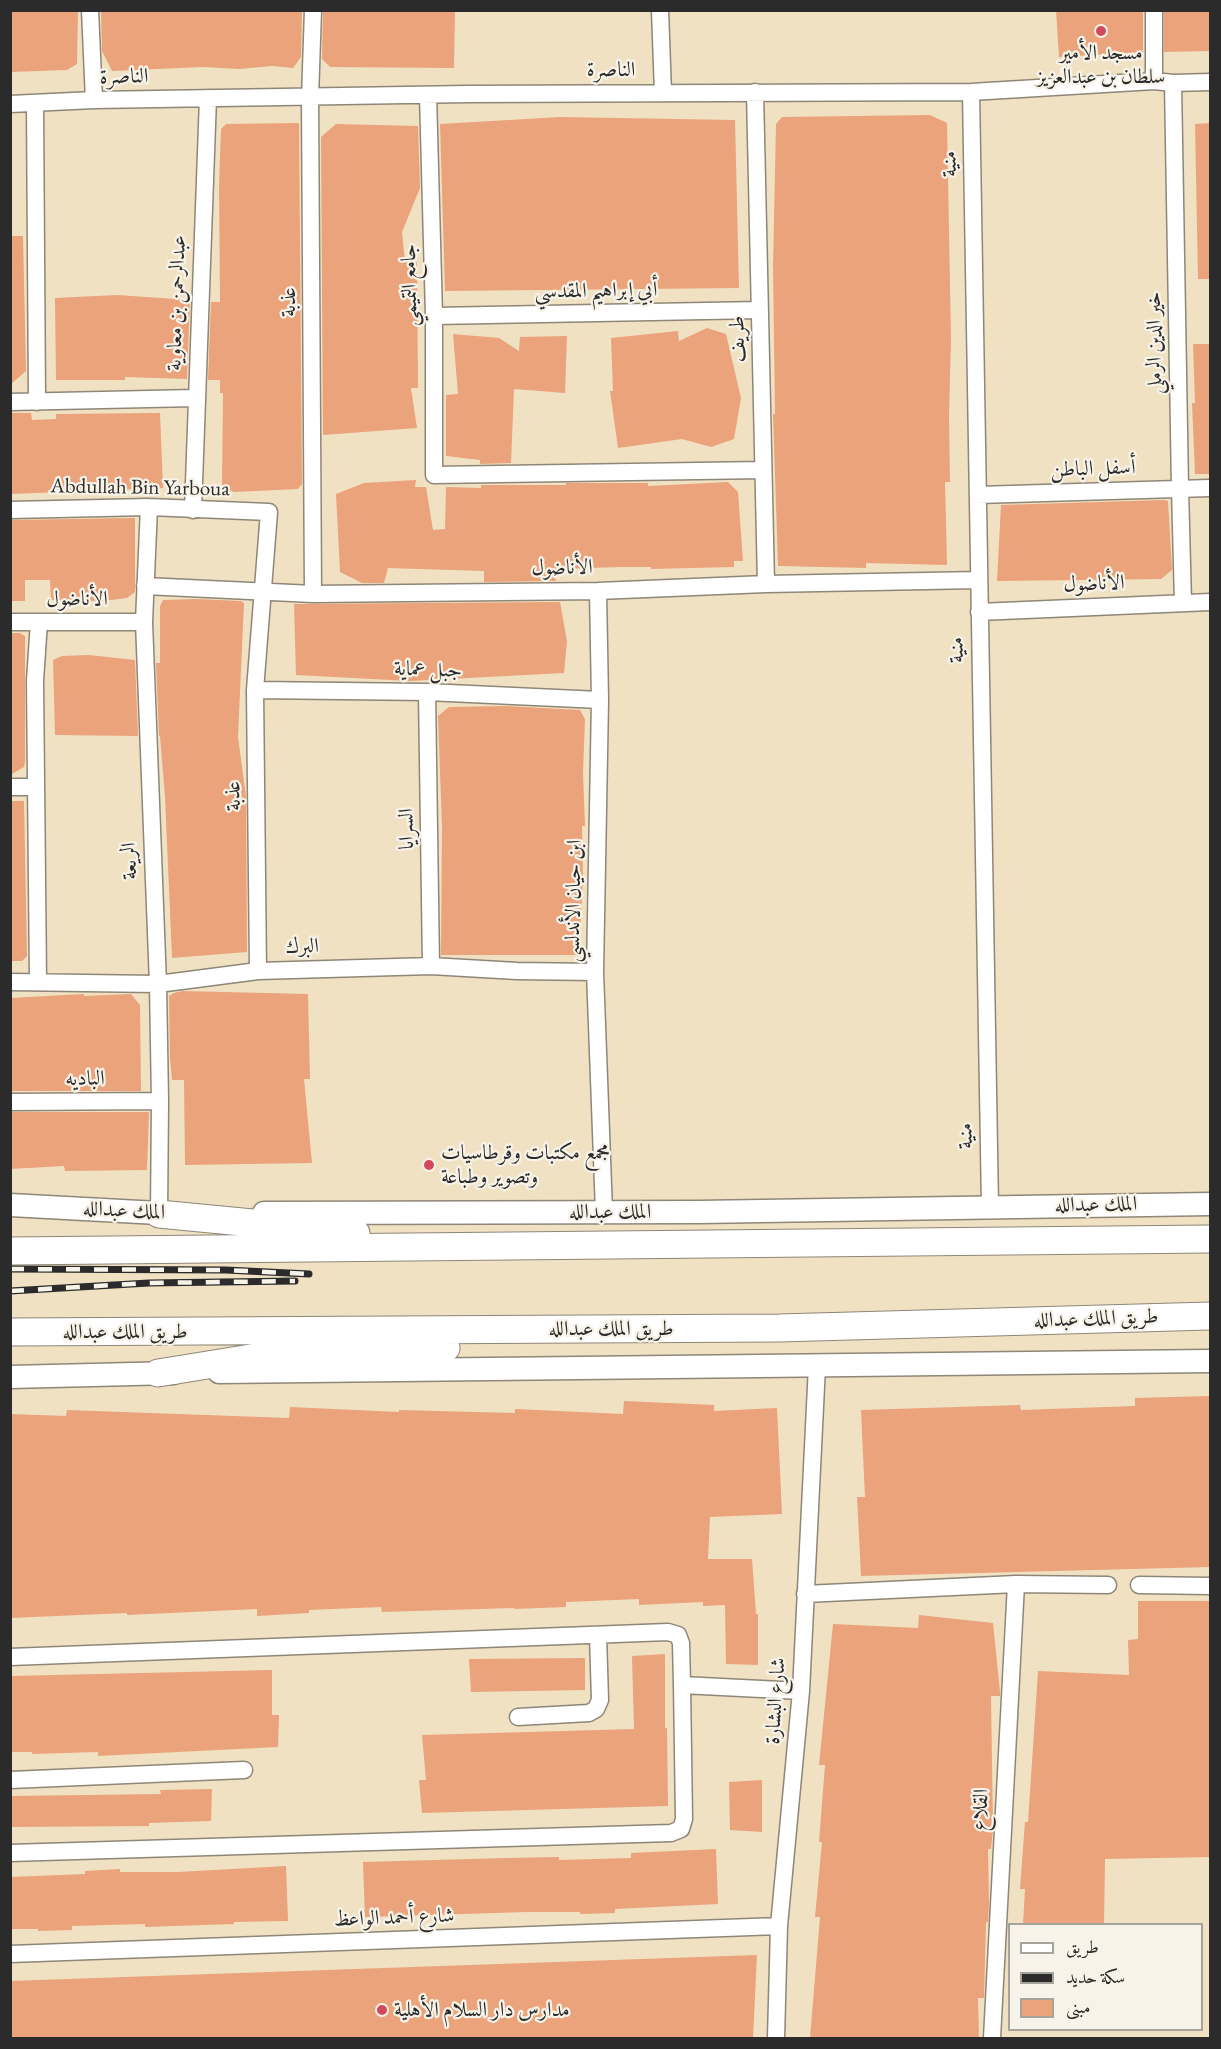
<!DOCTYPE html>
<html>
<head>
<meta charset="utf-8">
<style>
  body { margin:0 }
  #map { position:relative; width:1221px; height:2049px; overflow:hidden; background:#f0e1c3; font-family:"EB Garamond",Amiri,serif }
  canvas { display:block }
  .frame { position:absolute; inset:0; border:12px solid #2b2b2b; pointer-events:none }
  .legend { position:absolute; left:1008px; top:1923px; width:195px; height:108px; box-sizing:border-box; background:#f7f3e8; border:2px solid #a5a39c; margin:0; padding:8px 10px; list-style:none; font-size:18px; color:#2b2b2b }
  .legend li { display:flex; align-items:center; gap:12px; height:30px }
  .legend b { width:30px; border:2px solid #a5a39c }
</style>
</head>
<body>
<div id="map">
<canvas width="1221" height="2049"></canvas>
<div class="frame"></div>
<ul class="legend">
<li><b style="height:8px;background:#fff"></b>طريق</li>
<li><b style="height:8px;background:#2b2b2b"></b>سكة حديد</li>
<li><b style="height:16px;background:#eaa37b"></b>مبنى</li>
</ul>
</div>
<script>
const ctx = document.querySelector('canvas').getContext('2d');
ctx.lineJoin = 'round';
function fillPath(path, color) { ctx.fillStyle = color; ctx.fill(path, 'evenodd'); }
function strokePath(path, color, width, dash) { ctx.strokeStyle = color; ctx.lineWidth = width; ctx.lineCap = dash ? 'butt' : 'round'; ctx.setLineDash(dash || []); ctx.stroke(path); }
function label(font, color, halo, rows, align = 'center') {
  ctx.font = font + ' "EB Garamond",Amiri,serif'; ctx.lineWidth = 4.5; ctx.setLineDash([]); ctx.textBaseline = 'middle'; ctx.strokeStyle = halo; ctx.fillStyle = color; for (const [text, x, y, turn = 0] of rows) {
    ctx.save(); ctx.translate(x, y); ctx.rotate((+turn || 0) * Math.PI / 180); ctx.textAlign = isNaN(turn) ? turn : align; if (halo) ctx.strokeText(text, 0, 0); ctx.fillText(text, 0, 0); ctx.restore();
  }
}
fillPath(new Path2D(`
  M10,10h68l-1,54 -10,6 -57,2z
  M101,10h201l-1,47 -8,11 -21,-2 -33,3 -36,-2 -91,4 -10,-20z
  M323,10h132l-1,58 -124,-1 -8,-8z
  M1056,10h87v42l-84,5z
  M1164,10h46v41l-46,1z
  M930,115l17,8 4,216 -2,77 1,66h-5l2,83 -81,-2v5l-88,-2 -5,-152h2l-2,-147 3,-143 6,-7z
  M560,117l175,3 4,168 -294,3 -5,-167z
  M299,123l3,361 -4,5 -64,3 -12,-6 1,-93h-3v-13h-12l3,-78h9l-1,-117 2,-56 5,-5z
  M1210,123v156h-12l-3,-155z
  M336,124l82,2 2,62 -18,44 3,30h12l1,126h-7l6,40 -94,7 -2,-298z
  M10,236h13l3,135 -16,14z
  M117,295l73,5 -3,79 -62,-2v3h-69l-1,-82z
  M707,328l19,6 15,64 -7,41 -23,8 -29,-8 -64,9 -8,-57h3l-2,-53 67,-7 1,10z
  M453,334l46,4 20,13 1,-14 47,-1 -2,57 -51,-4 -3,74 -31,1v-4l-34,-4v-61l12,-1z
  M1193,344h17v130h-15l-3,-71h3z
  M10,413h21l1,7 24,-1v-5l104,-1 3,75 -153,6z
  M416,480l-1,7h11l7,43 12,-1 1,-42 35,1v-3h85v-2h82v3l80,-4 10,10 5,69h-9v6l-83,2v-2h-29l-68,2 2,12 -72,1v-11l-96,-3 -4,15h-22l-22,-11 -4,-78 28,-11z
  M1164,500l4,1 4,69 -11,9 -164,2 4,-76z
  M135,518v74l-8,6 -24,3 -52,-1 -1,-20h-25v21h-15v-81z
  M196,599l45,2 3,2 -6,134 8,60 1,155 -75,6 -7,-161 -5,-61h-1l-3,-73h4v-57l3,-6z
  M560,602l7,39 -3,32 -154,8 -114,-6 -2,-71z
  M10,633h10l5,3v126l-1,5 -14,8z
  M89,655l46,5 3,76 -83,-1 -2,-75 9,-4z
  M505,706l75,4 5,9 -2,54 2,53h-3l1,53 -4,76h-138l1,-128 -4,-111 11,-9z
  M10,801h14l3,155 -5,5h-12z
  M182,991l126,3 2,85h-6l8,84 -127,2 -1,-85h-12l-2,-22 -1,-62 5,-3z
  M84,994v2l47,-2 9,11 1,86h-131v-93z
  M10,1112h139l-2,58 -82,1 -1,-5 -54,3z
  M1210,1396v171l-349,9 -4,-79h8l-4,-87 159,-5 1,5 114,-4v-8z
  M624,1401l90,4v6l63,-3 5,106 -72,3 -2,42h44l4,55h2v51l-32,-1 -1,-59 -22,1v-4l-64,3v-6l-73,3v5l-52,2v-1l-132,4 -1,-5 -72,3v3l-52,3v-7l-130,6v-2l-117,5v-204l56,2 1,-6 222,8 1,-11 109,5v-2l116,3v-4l108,5z
  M1138,1601h72v256l-105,2 -1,65h-81l2,-35h-5l5,-67h3l10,-151 91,4 -1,-35 10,-1z
  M919,1615l74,8 7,69v4h-9l2,133 -2,20h-3l1,55 -1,18h-2l-2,76h-6l1,40h-169l10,-121h-5l7,-75h-3l6,-77h-6l14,-141 85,4z
  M665,1654v74h2l1,78 -246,7 -3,-33h7l-4,-45 212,-6 -2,-73z
  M585,1658v32l-114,2 -2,-33z
  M272,1670v45h7l-1,32 -180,9v-4l-66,2v-2h-22v-76z
  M762,1780v52l-32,-2 -1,-48z
  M212,1789l-1,32 -62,2v3l-139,1v-31l151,-2 -1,-4z
  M716,1849l2,55 -103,5v4l-35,1v-2h-53l-162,5 -2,-55 142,-4 54,-1v3l72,-2v-5z
  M286,1866l2,55 -54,1v2l-89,3v-3l-73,2v4l-34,1v-2h-28v-52l75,-3v-3l35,-2v3h58z
  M757,1955l-4,83h-743v-57z`), '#eaa37b');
const minor = new Path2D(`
  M90,10l4,90
  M660,10l3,83
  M1154,10v71
  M1173,83l7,405 3,115
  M755,92l11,492
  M971,92l19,1115
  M428,95l6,221v159l329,-5
  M10,104l84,-4 374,-6 503,-2 183,-11 19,2 37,-1
  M35,104l2,298
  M434,316l326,-6
  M10,402l185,-4
  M978,495l232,-7
  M149,507l-5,115 14,362 2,117 -1,113
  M10,510l139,-3 120,5 -14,178 3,281
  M193,510l15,-412
  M145,586l168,8 285,-3 168,-7 213,-4
  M598,591l2,109 -5,272 9,240
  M313,594l-3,-496 3,-88
  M979,612l231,-10
  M10,622h134
  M255,690l172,2 173,8
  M427,692l4,274
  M10,787h25
  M38,981l-3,-300 4,-59
  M10,982l148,2 100,-13 173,-5 86,5 78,1
  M10,1102l150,-1
  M1016,1584l92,1
  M1139,1585l71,1
  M805,1594l211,-10 -24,454
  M10,1657l658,-25 10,3 3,8 1,42 119,6
  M518,1717l71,-4 7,-4 4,-9 -2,-65
  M10,1780l234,-10
  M10,1853l661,-20 10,-4 3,-10 -2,-134
  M10,1954l769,-28
  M776,2038l3,-112 22,-235 16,-325`);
const secondary = new Path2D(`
  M10,1205l167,9
  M264,1213l435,-1 511,-8
  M219,1372l991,-11
  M10,1377l164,-4`);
const trunk = new Path2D(`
  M159,1214l197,19
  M10,1251l1200,-12
  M10,1332l769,-4 431,-12
  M158,1373l136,-22 152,-3`);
strokePath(minor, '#8e8677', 19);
strokePath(secondary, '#8e8677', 25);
strokePath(trunk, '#8e8677', 29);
strokePath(minor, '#fff', 16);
strokePath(secondary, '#fff', 22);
strokePath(trunk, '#fff', 27);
const rail = new Path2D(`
  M10,1269l216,1 83,4
  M10,1291l139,-8 146,-2`);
strokePath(rail, '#2b2b2b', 7);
strokePath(rail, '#f7f3e8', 4.5, [14]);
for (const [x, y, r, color] of [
  [1101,31,6,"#d1495b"],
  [429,1165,6,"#d1495b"],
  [382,2010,6,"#d1495b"]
]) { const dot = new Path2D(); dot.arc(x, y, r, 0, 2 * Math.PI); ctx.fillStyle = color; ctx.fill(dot); strokePath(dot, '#f7f3e8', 2); }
label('21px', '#2b2b2b', '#f7f3e8', [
  ["ٍمسجد الأمير",1101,53,"center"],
  ["سلطان بن عبدالعزيز",1101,77,"center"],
  ["مجمع مكتبات وقرطاسيات",441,1153],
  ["وتصوير وطباعة",441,1177],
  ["مدارس دار السلام الأهلية",394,2010]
], 'left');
label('21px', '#2b2b2b', '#f7f3e8', [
  ["الناصرة",611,70],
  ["الناصرة",124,77,-1],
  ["منية",950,164,-91],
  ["جامع التميمي",410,285,-91],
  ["أبي إبراهيم المقدسي",596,291,-1],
  ["عذبة",289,302,-90],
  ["عبدالرحمن بن معاوية",177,303,-88],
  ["طريف",738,339,-91],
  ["خير الدين الرملي",1155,343,-91],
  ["أسفل الباطن",1093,469,-2],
  ["Abdullah Bin Yarboua",140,488,1],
  ["الأناضول",562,568,-1],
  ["الأناضول",1094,584,-2],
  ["الأناضول",77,599],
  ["منية",957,650,-91],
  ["جبل عماية",428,670,2],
  ["عذبة",234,796,-91],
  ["السرايا",407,829,-91],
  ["الريعة",130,861,-92],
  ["ابن حيان الأندلسي",574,901,-89],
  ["البرك",302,947,-2],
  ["الباديه",85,1079,-1],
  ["منية",966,1136,-91],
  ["الملك عبدالله",1096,1205,-1],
  ["الملك عبدالله",124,1211,3],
  ["الملك عبدالله",610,1212],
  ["طريق الملك عبدالله",1096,1319,-2],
  ["طريق الملك عبدالله",611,1329],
  ["طريق الملك عبدالله",125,1332],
  ["شارع البشارة",776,1701,-86],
  ["القلاع",981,1810,-87],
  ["شارع أحمد الواعظ",394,1918,-2]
]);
</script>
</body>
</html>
